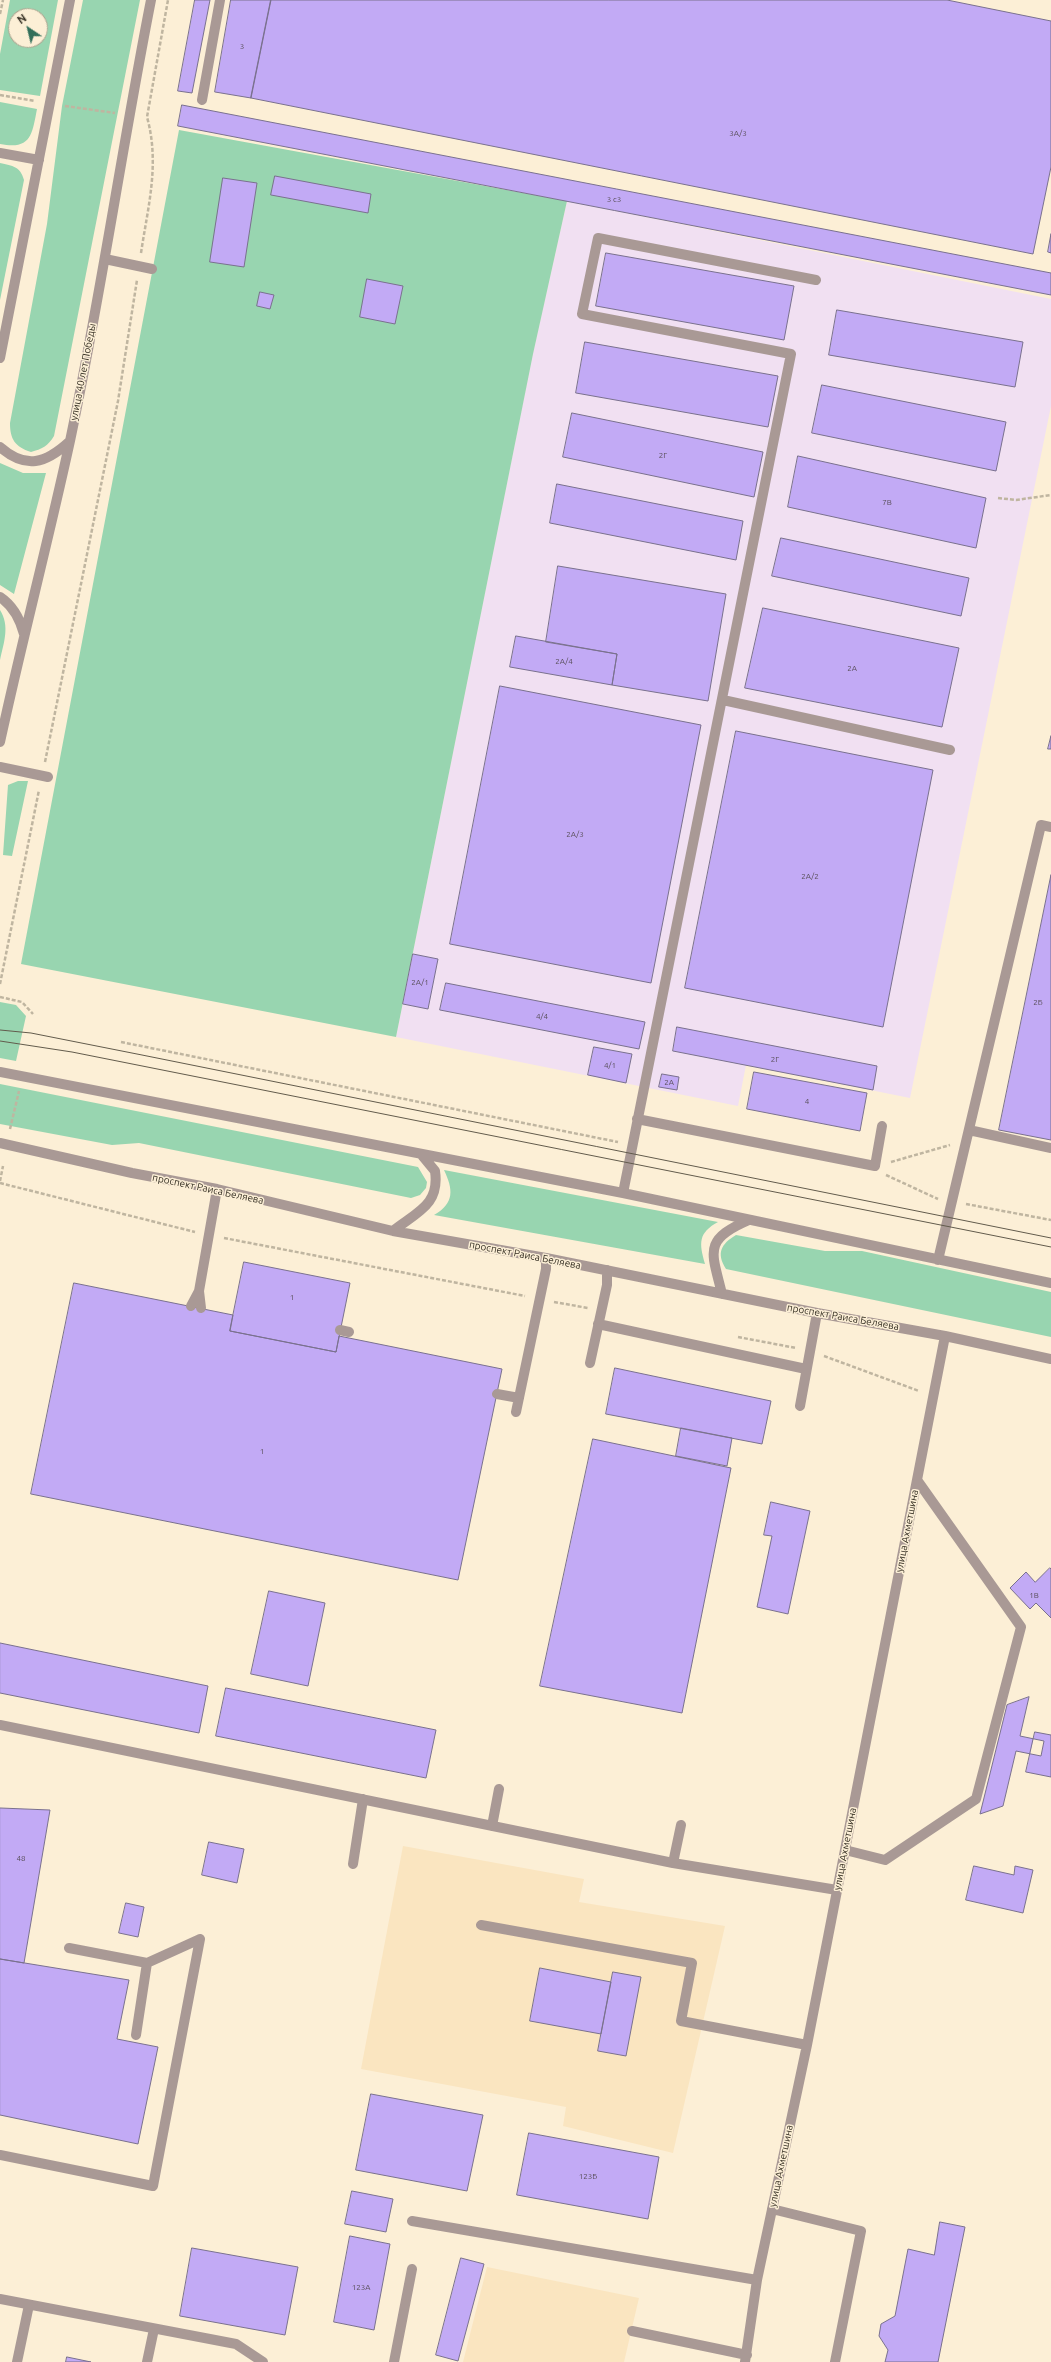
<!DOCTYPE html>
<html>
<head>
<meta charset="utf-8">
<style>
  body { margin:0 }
  #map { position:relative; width:1051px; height:2362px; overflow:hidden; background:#fcefd6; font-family:Ubuntu,sans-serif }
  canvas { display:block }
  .north { position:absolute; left:8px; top:8px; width:40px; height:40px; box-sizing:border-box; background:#fcefd6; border:1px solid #aca28e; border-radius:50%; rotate:325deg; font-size:11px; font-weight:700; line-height:16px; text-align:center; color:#352f23 }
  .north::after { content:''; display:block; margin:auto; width:14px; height:18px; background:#326f5a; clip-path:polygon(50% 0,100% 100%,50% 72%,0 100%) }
</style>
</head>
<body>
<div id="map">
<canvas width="1051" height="2362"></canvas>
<div class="north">N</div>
</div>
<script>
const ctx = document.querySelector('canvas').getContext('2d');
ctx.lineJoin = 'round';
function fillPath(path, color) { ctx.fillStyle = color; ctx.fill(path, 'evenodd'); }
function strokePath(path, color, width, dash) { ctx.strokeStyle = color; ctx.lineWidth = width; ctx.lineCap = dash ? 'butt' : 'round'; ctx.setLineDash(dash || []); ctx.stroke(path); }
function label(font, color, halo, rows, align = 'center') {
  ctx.font = font + ' Ubuntu,sans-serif'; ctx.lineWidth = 3; ctx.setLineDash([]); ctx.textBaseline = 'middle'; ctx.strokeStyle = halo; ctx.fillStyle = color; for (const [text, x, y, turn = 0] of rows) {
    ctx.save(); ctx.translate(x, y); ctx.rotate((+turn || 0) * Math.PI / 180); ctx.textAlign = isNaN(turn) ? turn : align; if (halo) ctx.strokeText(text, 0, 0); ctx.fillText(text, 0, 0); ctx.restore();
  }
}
fillPath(new Path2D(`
  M403,1846l181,33 -5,23 146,24 -52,227 -110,-27 3,-19 -205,-38z
  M487,2267l152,31 -15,64h-161z`), '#fae5c0');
fillPath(new Path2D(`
  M567,201l484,98v107l-141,692 -164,-33 -8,41 -342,-69 137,-684z`), '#f1e0f2');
fillPath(new Path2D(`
  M10,0h48l-18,96 -40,-6v-36zM16,16h24v24h-24z
  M83,0h57l-86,436c-6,10 -12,13 -23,16 -16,-5 -21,-13 -21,-29l37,-199 15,-118z
  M0,102l37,7c-5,26 -6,41 -37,35z
  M179,130l388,71 -34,153 -137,683 -375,-73z
  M0,163c13,3 20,3 24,17l-24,120z
  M0,463l23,10h23l-32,121 -14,-9z
  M0,610c10,16 4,32 0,50z
  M18,781h10l-16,75 -9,-1 5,-70z
  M0,1002l16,3 10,11 -10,45 -16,-3z
  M0,1084l418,83 9,15 -1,6 -6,7 -9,3 -272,-55 -27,2 -112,-21z
  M444,1170l274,52c-20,11 -19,21 -13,42l-271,-49c21,-12 19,-26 10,-45z
  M736,1235l89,16h37l189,41v45l-325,-68c-10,-16 -5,-25 10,-34z`), '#98d5b0');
const building = new Path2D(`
  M195,0h15l-18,93 -14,-2z
  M231,0h40l-20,98 -36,-6z
  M271,0h676l104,21v146l-18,87 -782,-156z
  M182,105l869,168v22l-873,-169z
  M275,176l96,18 -3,19 -97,-18z
  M223,178l34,5 -13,84 -34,-5z
  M1051,234v19l-3,-1z
  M606,253l188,33 -10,54 -188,-34z
  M367,279l36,7 -8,38 -35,-7z
  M260,292l14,3 -4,14 -13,-3z
  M837,310l186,32 -8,45 -186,-32z
  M585,342l193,34 -10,51 -192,-34z
  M822,385l184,37 -10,49 -184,-38z
  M572,413l191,39 -9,45 -191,-40z
  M798,456l188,42 -10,50 -188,-41z
  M557,484l186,37 -7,39 -186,-37z
  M781,538l188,40 -8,38 -189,-40z
  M558,566l168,28 -18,107 -96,-16 5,-31 -71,-12z
  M763,608l196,40 -17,79 -197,-39z
  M516,636l101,18 -5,31 -102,-18z
  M500,686l201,39 -50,258 -201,-39z
  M736,731l197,39 -50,257 -198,-39z
  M1051,736v13h-3z
  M1051,875v265l-52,-10z
  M413,954l25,5 -10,50 -25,-5z
  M446,983l199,39 -6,27 -199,-39z
  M677,1027l200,39 -4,24 -200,-39z
  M594,1047l38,7 -6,29 -38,-8z
  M754,1072l113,21 -7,38 -113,-22z
  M662,1074l17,3 -2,13 -18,-3z
  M244,1262l106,21 -14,69 -106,-21z
  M74,1283l159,32 -3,16 106,21 3,-16 163,33 -44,211 -427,-86z
  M615,1368l156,33 -9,43 -156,-30z
  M681,1428l51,10 -5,28 -51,-10z
  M593,1439l138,29 -49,245 -142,-27z
  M771,1502l39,9 -22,103 -31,-7 15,-71 -8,-1z
  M1050,1568l1,1v49l-15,-15 -6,6 -20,-21 16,-16 9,10z
  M269,1591l56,12 -17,83 -57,-12z
  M0,1643l208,43 -9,47 -199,-40z
  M226,1688l210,42 -10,48 -210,-42z
  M1029,1697l-9,39 24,5 -3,15 -25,-5 -13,55 -23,8 27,-109z
  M1035,1732l16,3v42l-25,-5z
  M0,1808l50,2 -26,153 -24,-4z
  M209,1842l35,7 -7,34 -35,-8z
  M974,1866l40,9 1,-9 18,4 -10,43 -57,-13z
  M126,1903l18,4 -6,30 -19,-4z
  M0,1959l129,21 -12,59 41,8 -20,97 -138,-29z
  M540,1968l71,14 -10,52 -71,-13z
  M613,1972l28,5 -15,79 -28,-5z
  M371,2094l112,21 -16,76 -111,-21z
  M529,2133l130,24 -11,62 -131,-24z
  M352,2191l41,8 -7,33 -41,-8z
  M940,2222l25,5 -27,135h-53l3,-12 -9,-14 2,-12 14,-8 13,-67 26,6z
  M350,2236l40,8 -16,86 -40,-8z
  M192,2248l106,19 -13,68 -105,-19z
  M461,2258l23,6 -26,97 -22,-6z
  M67,2357l24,5h-25z`);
fillPath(building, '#c2aaf5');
strokePath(building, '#7a718e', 1);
strokePath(new Path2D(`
  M0,14l3,-14
  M0,95l35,6
  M65,106l50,7
  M141,253c7,-47 19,-89 6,-136l21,-117
  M998,498l18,2 35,-5
  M45,762l73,-361 19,-121
  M0,984l39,-194
  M0,997l22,5 11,12
  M121,1042l497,100
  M10,1129l9,-38
  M891,1162l59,-17
  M886,1175l52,24
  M0,1181l3,-15
  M0,1183l195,49
  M966,1204l85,16
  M224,1238l301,58
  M554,1302l34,6
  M738,1337l58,11
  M824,1356l95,35`), '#bfb5a0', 2.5, [4, 2]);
strokePath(new Path2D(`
  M202,100l18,-100
  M0,153l39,7
  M105,259l47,10
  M0,358l70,-358
  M0,447c26,23 46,16 69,-5
  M0,597c12,8 20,22 24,37
  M723,700l227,50
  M0,742c22,-101 48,-200 70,-301 31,-146 52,-294 81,-441
  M0,767l48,10
  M0,1072l623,121 428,90
  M637,1119l238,47 7,-40
  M969,1130l82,18
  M0,1143l132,30 85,16 176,42 153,27 271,55 128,23 106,23
  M623,1193l168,-839 -209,-40 16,-76 218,42
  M393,1231c24,-19 47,-26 42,-60l-14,-17
  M938,1260l103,-435 10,2
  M199,1291l2,17
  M722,1294c-10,-42 -20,-54 27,-74
  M191,1306l8,-15 18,-102
  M598,1324l208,45
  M340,1330l9,2
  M590,1363l17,-78v-15
  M497,1394l22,4
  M800,1406l17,-93
  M516,1412l30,-143v-11
  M0,1725l673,138 164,27
  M492,1826l7,-37
  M845,1850l40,10 91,-61 45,-172 -104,-147
  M673,1863l8,-38
  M353,1864l10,-65
  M481,1925l211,38 -11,58 126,24
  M69,1948l78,15 -11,72
  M147,1963l53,-24
  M0,2155l153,31 47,-247
  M772,2209l89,22 -26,131
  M412,2221l345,59
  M0,2299l236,45 27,18
  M632,2331l115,24
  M17,2362l12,-57
  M147,2362l7,-33
  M394,2362l18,-93
  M745,2362l12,-82 50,-235 138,-709`), '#a99995', 10);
strokePath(new Path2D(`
  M0,1030l31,3 111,22 909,183
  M0,1041l72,11 979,195`), '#625b4c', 1);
label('8px', '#584e58', null, [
  ["3",242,46],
  ["3А/3",738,133],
  ["3 с3",614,199],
  ["2Г",663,455],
  ["7В",887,502],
  ["2А/4",564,661],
  ["2А",852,668],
  ["2А/3",575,834],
  ["2А/2",810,876],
  ["2А/1",420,982],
  ["2Б",1038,1002],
  ["4/4",542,1016],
  ["2Г",775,1059],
  ["4/1",610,1065],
  ["2А",669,1082],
  ["4",807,1101],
  ["1",292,1297],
  ["1",262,1451],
  ["1В",1034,1595],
  ["48",21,1858],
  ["123Б",588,2176],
  ["123А",361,2287]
]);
label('10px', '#352f23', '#fcefd6', [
  ["улица 40 лет Победы",83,372,-79],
  ["проспект Раиса Беляева",208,1189,12],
  ["проспект Раиса Беляева",525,1255,11],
  ["проспект Раиса Беляева",843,1317,10],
  ["улица Ахметшина",907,1531,-79],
  ["улица Ахметшина",845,1849,-79],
  ["улица Ахметшина",781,2166,-78]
]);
</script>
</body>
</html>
